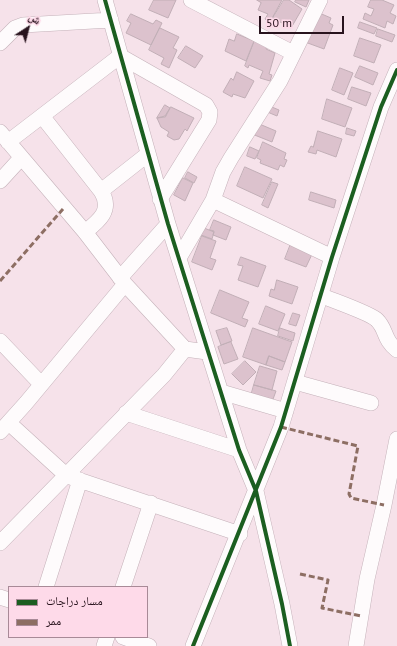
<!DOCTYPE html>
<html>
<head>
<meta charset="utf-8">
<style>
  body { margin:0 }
  #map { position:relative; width:397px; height:646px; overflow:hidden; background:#f6e2ea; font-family:"PT Sans","Noto Naskh Arabic",sans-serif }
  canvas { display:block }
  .legend { position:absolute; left:8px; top:586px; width:140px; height:52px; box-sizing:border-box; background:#fedae9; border:1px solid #a88a97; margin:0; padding:5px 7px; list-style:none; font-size:12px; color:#28131d }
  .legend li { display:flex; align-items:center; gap:8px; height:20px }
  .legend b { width:20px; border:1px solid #a88a97 }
  .north { position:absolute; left:8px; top:8px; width:40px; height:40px; -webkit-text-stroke:3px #fedae9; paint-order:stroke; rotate:36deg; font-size:11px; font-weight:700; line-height:16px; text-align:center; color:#28131d }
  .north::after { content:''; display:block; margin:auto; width:14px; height:18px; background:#28131d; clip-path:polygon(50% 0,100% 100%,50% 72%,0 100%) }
  .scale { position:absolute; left:259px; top:16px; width:85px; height:18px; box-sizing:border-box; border:2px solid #28131d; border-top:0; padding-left:5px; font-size:12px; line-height:14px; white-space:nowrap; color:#28131d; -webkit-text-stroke:3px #fedae9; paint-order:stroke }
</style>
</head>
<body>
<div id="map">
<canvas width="397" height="646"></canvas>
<ul class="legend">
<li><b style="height:5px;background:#1b5e20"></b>مسار دراجات</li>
<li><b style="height:5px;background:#8d6e63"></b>ممر</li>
</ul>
<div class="north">ش</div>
<div class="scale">50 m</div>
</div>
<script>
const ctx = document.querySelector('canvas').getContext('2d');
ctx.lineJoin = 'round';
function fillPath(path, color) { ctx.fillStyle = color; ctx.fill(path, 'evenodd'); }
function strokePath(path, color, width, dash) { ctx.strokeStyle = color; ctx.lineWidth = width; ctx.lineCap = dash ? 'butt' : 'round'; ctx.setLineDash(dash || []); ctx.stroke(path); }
const building = new Path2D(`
  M154,0h22l-8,18 -19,-8z
  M257,0h25l-12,22 -5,-3 3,-5 -10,-4 3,-7z
  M284,0h5l13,9 -11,19 -18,-10z
  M296,0h13l-3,7 -11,-5z
  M371,0h11l12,5 -4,8 6,3 -3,8 -6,-3 -2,7 -22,-9 2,-6 6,3 3,-7 -6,-2z
  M317,12l14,6 -2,5 4,2 -9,24 -19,-7z
  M131,14l22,10 3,-4 6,3 -11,22 -25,-12 5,-10 -4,-2z
  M360,22l17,6 -3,6 -16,-6z
  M160,28l19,9 -6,11 4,2 -8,18 -8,-4 3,-6 -15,-8z
  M378,29l17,6 -3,7 -16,-6z
  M237,34l17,7 -8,20 -21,-10 4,-12 5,2z
  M256,38l12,5 -2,6 9,4 -6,21 3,1 -2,6 -10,-3 3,-7 -14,-6 -1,3 -3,-2z
  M360,38l21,7 -7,18 -20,-7z
  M186,46l17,10 -8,12 -17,-10z
  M360,66l18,7 -5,12 -18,-8z
  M340,68l13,5 -9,22 -12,-5z
  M237,72l17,9 -9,17 -12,-4 -1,3 -9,-5 8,-14 2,2z
  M352,87l19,6 -5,13 -18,-7z
  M327,99l25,9 -7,19 -23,-8z
  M165,105l5,3 -5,8 -8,2z
  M267,105l12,5 -2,6 -12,-5z
  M171,107l23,11 -7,13 -2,-2 -6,10 -5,1 -7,-4 2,-4 -8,-5 -4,-9 8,-1z
  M257,123l19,8 -4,11 -20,-8z
  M347,128l9,3 -2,5 -8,-2z
  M318,131l24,8 -6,18 -19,-7 -1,4 -8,-2 3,-6 2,1z
  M263,142l23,11 -2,6 3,1 -3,7 -4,-2 -2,5 -18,-7 1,-3 -4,-2z
  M250,147l9,4 -4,8 -8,-3z
  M245,167l27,12 -9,19 -26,-12z
  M188,172l9,5 -3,6 -9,-5z
  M183,178l10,5 -8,18 -11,-6z
  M272,182l6,2 -10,24 -6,-3z
  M311,192l25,8 -2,8 -25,-8z
  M214,220l17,7 -5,13 -13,-5 1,-4 -4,-1z
  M204,228l10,4 -2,7 -11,-4z
  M202,236l14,5 -6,17 6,2 -4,10 -20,-8z
  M292,241l22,9 -8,17 -21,-8z
  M241,257l25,9 -8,21 -20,-7 5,-14 -5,-1z
  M277,280l21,7 -6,17 -23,-8 2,-7 3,1z
  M220,290l29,12 -7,16 6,2 -3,7 -34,-14z
  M266,306l19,8 -7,17 -19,-7z
  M293,313l7,2 -4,11 -7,-2z
  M227,328l5,13 -11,4 -5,-14z
  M253,328l39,14 -7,20 -16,-6 -3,9 -23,-8z
  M280,328l15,5 -2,8 -15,-5z
  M231,342l7,17 -14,5 -6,-17z
  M269,356l16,6 -3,8 -16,-5z
  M245,361l11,11 -13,13 -11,-11z
  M260,366l17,5 -5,19 -18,-5z
  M254,385l22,6 -4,11 -21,-6z`);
fillPath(building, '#dcc2cd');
strokePath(building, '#c1aeb6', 1);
const minor = new Path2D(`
  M105,0l63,224 71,226 17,41 26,113 8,42
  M191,0l102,53
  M0,43l15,-15 8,-3 88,-5
  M42,116l59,75
  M0,132l85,100 40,52 60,65
  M8,142l112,-86 86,49 4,7 -1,8 -49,79
  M0,181l21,-23
  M213,200l119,57
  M85,232c14,-11 28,-22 16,-41l47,-37
  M179,258l34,-58 10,-28 8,-14 49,-77 40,-81
  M120,278l48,-54
  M320,295c11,5 50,18 57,25 10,10 6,19 20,30
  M0,341l41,43
  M295,382l76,21
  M221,392l65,19
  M126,413l113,37
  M9,423l58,53 173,58
  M0,432l26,-29 99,-119
  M0,543l164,-168 21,-26 22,3
  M46,587l34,-107
  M123,587l28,-84
  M0,597l9,3
  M123,637l26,9
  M104,646l3,-9
  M193,646l88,-219 51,-170 49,-150 16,-37
  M356,646l11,-67 17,-74 13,-66`);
strokePath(minor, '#c4b1b9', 16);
strokePath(minor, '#fefbfc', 15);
strokePath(new Path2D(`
  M0,281l63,-72
  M281,427l77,19 -9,48 2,4 33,7
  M300,574l28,6 -6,28 39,8`), '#8d6e63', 3, [6, 3]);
strokePath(new Path2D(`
  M105,0l63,224 71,226 17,41 26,113 8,42
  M193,646l88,-219 51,-170 49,-150 16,-37`), '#1b5e20', 4);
</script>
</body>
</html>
